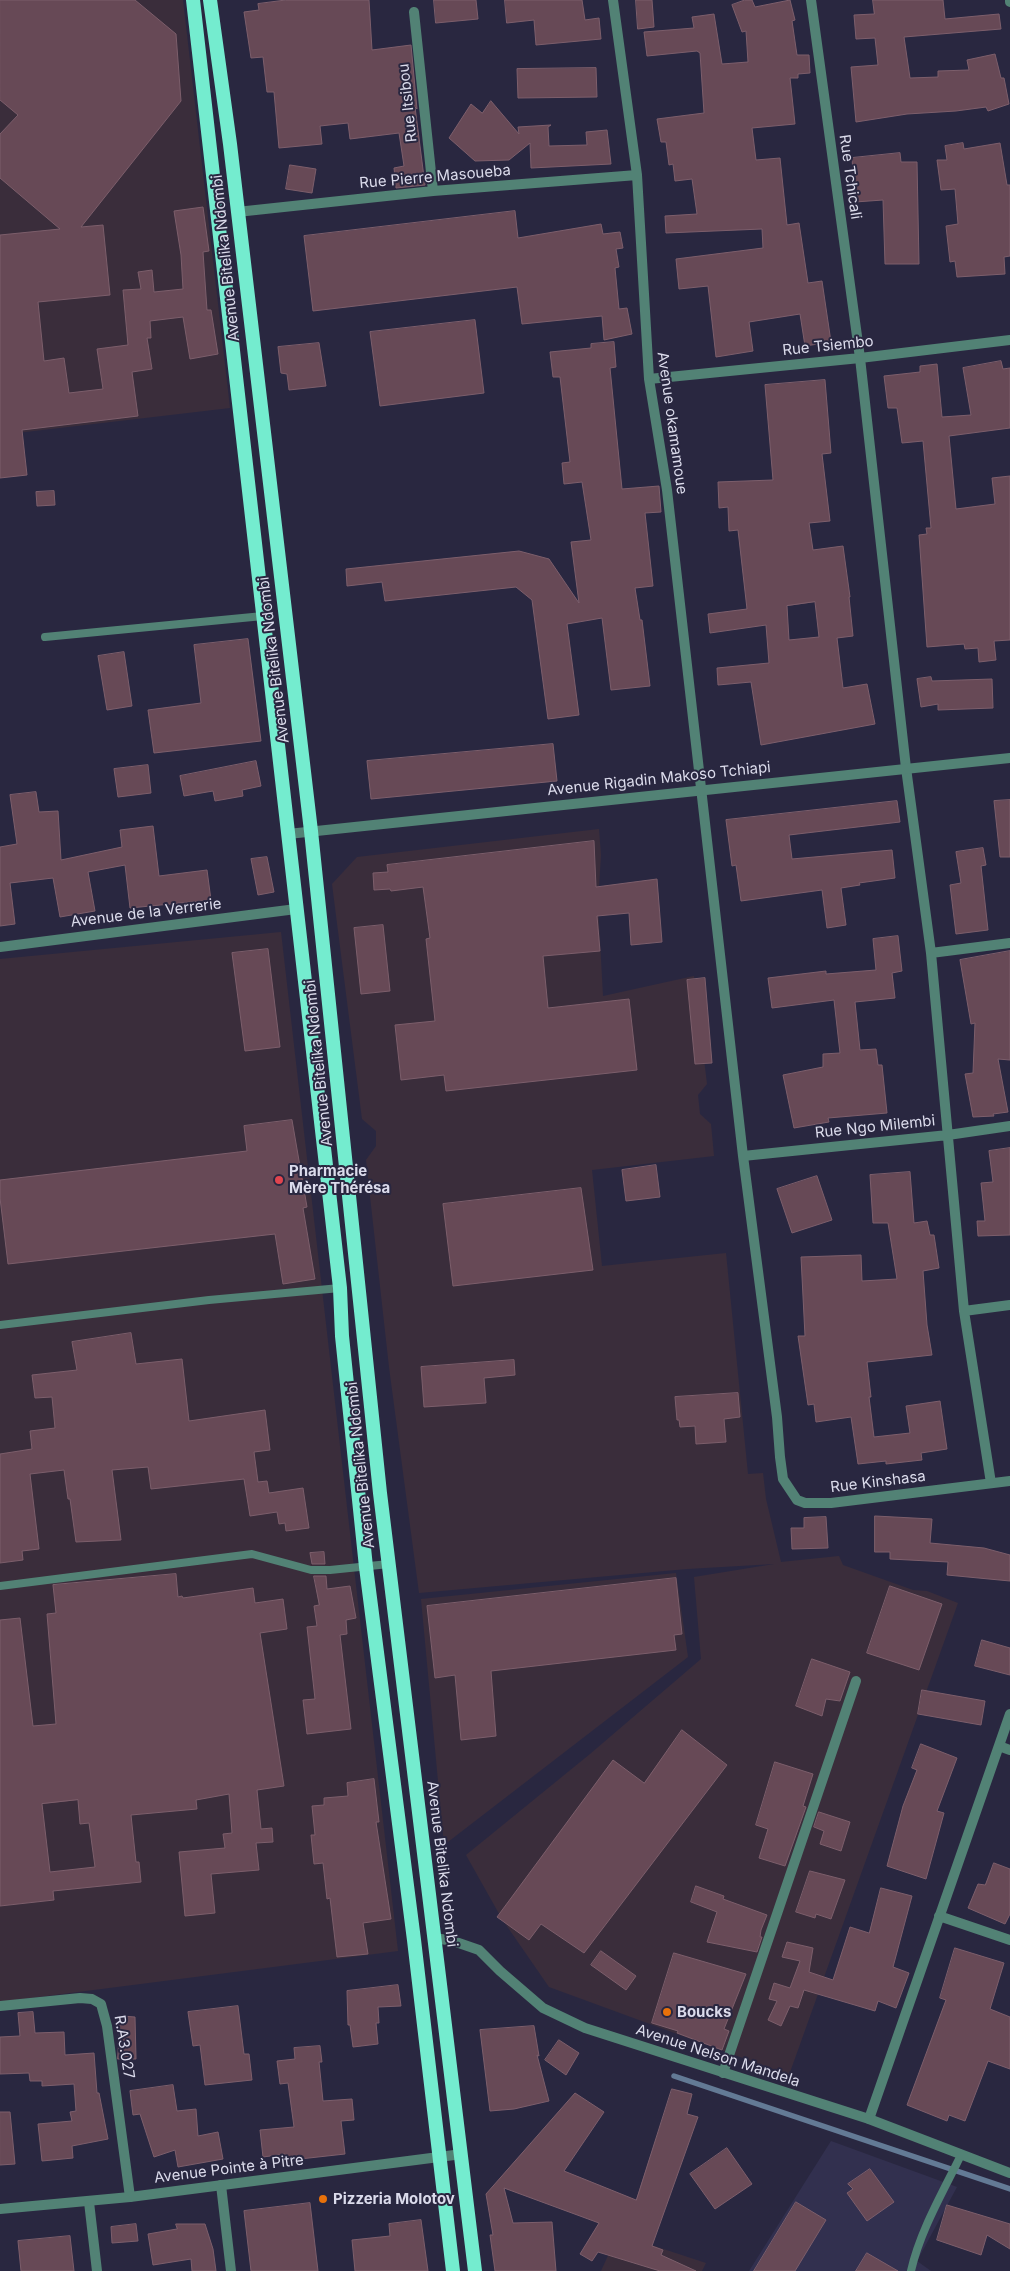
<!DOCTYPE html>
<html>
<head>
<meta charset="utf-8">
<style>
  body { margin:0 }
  canvas { display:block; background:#292740 }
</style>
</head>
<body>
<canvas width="1010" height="2271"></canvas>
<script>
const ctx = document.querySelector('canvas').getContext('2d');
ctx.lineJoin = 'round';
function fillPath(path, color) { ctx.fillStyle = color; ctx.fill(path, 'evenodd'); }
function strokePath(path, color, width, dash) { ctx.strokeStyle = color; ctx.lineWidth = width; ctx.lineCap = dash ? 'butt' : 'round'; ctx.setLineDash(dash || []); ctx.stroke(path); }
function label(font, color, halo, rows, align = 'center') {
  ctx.font = font + ' Inter,sans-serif'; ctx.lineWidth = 4; ctx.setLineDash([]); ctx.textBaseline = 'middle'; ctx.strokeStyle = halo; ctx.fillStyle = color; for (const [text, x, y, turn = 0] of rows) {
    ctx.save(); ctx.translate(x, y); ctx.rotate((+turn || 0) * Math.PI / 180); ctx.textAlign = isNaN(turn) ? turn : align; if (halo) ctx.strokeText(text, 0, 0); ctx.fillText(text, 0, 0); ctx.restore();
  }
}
fillPath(new Path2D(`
  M831,2141l126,46 -40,74 14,10h-182z`), '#32304f');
fillPath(new Path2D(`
  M0,0h183l47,408 -230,27z
  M599,829l2,26 -3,49 5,92 91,-20 13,108 -9,11 2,19 11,10 3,32 -122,14 10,96 124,-13 22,221 15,-1 3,26 15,63 58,-6 4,9 70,25 14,1 31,12 -169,472 -240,-88 -47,-68 -36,-64 124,-101 111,-95 -7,-82 80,-13 -87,5 -268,24 -30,-226 -23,-207 10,-14v-15l-14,-12 -30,-235 25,-27z
  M281,932l117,1019 -398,51v-1043z
  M676,1573l12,84 -244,188 -23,-246z
  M617,2236l16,3 73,24 -4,8h-101z`), '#3a2d3b');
strokePath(new Path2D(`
  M674,2076l336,113`), '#637a95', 5.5);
const building = new Path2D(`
  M0,0h135l41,34 5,67 -100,126 22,-2 7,70 -72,7 6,59 20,-3 5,35 34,-4 -6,-40 31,-4 -5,-55 18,-1 -3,-17 14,-2 2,22 29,-3 -2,-34 -7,-44 29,-4 6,44 -6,1 4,58h4l7,44 -28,5 -7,-42 -33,4 1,17h-4l5,31 -20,3 6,44 -116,14 5,45 -27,3v-243l60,-6 -60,-51v-44l18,-19 -18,-15z
  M286,0h83l3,50 39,-5 6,64 -2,-2 10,78 -29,3 -2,-20 10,-2 -5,-33 -49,6 -2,-16 -28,3 2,18 -43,4 -5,-56h-7l-4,-35 -12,1 -7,-46 15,-2 -1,-6z
  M434,0h42l2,19 -42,4z
  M505,0h77l3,20 14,-2 2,21 -65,6 -2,-25 -27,3z
  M636,0h16l2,27 -16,2z
  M745,0h7l3,7 35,-7 5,20 -3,1 5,34h12l1,18 -12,1v4h-8l5,46 -43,4 4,32 24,-2 7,67 12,-2 9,60 14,-2 9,61 -26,4 -5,-32 -51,8 4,29 -37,6 -8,-71 -29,3 -3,-30 87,-11 -1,-19 -96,4 -1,-17 32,-2 -5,-35 -17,2 -2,-17 -4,1 -3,-23h-5l-4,-23 47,-6 -4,-60 -3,-2 -50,5 -3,-24 50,-4 -2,-11 22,-3 8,50 26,-2 -2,-31 -4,1 -10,-27z
  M873,0h70l2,19 54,-5 2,15 -97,8 6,41 28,-1v-6l31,-1 -2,-10 28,-6 6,24h3l5,26 -21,7 -2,-4 -30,4 -49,3 -51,8 -5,-55 27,-2 -3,-27 -19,1 -2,-24 20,-1z
  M596,68l1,29 -79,1 -1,-29z
  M491,101l28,33 -1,-7 33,-2 -3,2 1,19 38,-1 -1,-13 21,-2 4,34 -80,4 -1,-25 -21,17 -34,1 -26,-23 22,-34 11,9z
  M963,143l1,6 36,-6 7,42h3v71l-6,1 1,17 -48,3 -2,-16 -5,1 -4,-36 12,-2 -3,-35 -14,1 -4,-30h10l-2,-14z
  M900,153l1,9h16l2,102h-34l-2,-64 -28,2 -3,-44z
  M290,165l26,4 -4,24 -26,-4z
  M515,211l3,27 83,-14 2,10 17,-2 3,16 -7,1 3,18 -4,1 4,41 8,-1 5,26 -28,6 -2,-24 -80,8 -5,-37 -204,24 -9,-75z
  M475,320l9,73 -104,13 -10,-74z
  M614,342l2,25 -6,1 12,121 37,-3 2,26 -16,1 8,73 -18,2 5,32h2l8,66 -39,4 -9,-72 -35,6 12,91 -31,4 -16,-119 -16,-13 -131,14 -3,-19 -35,4 -1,-17 173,-18 30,8 30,44 -8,-61 20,-2 -9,-58 -18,2 -2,-21 8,-1 -10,-85h-7l-3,-25 41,-4v-4z
  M319,343l7,43 -37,4 -2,-16 -6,-1 -3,-26z
  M1001,361l2,8 7,-1v60l-61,8 7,73 39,-5 -3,-26 18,-2v164l-16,1 2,19 -17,2 -1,-14 -13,1 -1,-5 -37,3 -8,-112 8,-1 -1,-6h5l-8,-87 -21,2 -5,-35h-9l-4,-32 36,-4v-6l17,-2 5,53 29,-2 -8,-47z
  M825,380l6,73 -9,1 8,67 -21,2 4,27 30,-4 7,51h-1l4,39 -16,2 6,50 24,-4 8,40 -114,21 -10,-63 -33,3 -1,-17 52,-5 -3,-38 -56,8 -2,-19 39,-5 -9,-79 -9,1 -1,-24 -9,1 -1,-26 55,-2 -8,-95zM815,602l4,35 -30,3 -2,-34z
  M54,491l1,14 -18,1 -1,-14z
  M248,639l13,102 -107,12 -6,-43 53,-7 -7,-58z
  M124,652l8,54 -25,4 -9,-54z
  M931,677l1,4 60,-2 1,29 -55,2v-6l-17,3 -4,-28z
  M553,744l4,37 -186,18 -4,-38z
  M256,761l5,25 -19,4 1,6 -28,5 -2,-10 -29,5 -4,-20z
  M148,765l3,28 -33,4 -4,-28z
  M36,792l3,20 19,-1 3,49 61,-13 -2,-17 33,-4 6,50 48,-6 4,30 -81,8 -5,-43 -37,7 7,39 -35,6 -7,-39 -43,5 5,41 -15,2v-79l17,-3 -7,-49z
  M1010,800v57h-10l-6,-56z
  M897,801l3,21 -111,13 3,24 100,-9 3,28 -36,5 1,2 -19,3 5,37 -19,3 -5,-38 -81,11 -5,-36 -4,1 -6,-46z
  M594,841l2,46 61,-8 5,63 -31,3 -2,-32 -32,3 3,35 -57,5 5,52 81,-9 8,71 -191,21 -2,-16 -43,5 -6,-55 40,-4 -9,-82 4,-1 -7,-51 -32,4 -1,-2 -16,1 -1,-17 15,-1 -1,-7z
  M983,848l3,17 -5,1 7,64 -32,4 -6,-49 11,-2 -5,-31z
  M267,857l7,35 -16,3 -7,-36z
  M383,925l7,66 -29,3 -7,-66z
  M898,936l4,35 -10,2 3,25 -40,4 5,48 16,-1 2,16h4l5,48 -59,5 1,4 -35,6 -11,-53 40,-8v-13l17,-1 -6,-53 -62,8 -4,-30 58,-7v3l50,-4 -3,-31z
  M268,949l12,98 -35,4 -13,-98z
  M1010,951v109l-12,-1 10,53 -15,2 1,2 -21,1 -8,-43 8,-1 2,-50 -4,1 -11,-64z
  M705,978l7,85 -17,1 -8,-84z
  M292,1120l15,87 -4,1 12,71 -32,5 -8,-50 -267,30 -8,-66v-18l247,-29 -3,-25z
  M1010,1148v87l-32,1 -1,-15h8l-4,-38 12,-1 -4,-31z
  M656,1165l4,32 -34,4 -4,-31z
  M910,1172l4,51 13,-2 3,14h4l5,33 -16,3 4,54 5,30 -65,7 4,35h-2l5,40 36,-4 -4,-27 34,-5 7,48 -26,4 1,7 -36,4v-3l-28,3 -7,-47 -35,5 -2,-18 -6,1 -10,-69h7l-4,-79 60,-2 1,26 35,-2 -9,-56h-15l-3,-48z
  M817,1176l15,44 -40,13 -15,-44z
  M581,1188l12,82 -140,16 -10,-82z
  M131,1333l5,31 46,-5 7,62 76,-11 5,40 -16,2 4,30 9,-1 2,12 34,-5 6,40 -23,3 -1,-8 -6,1 -2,-12 -27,4 -6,-37 -93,10 -3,-22 -36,3 9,70 -45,2 -6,-43h-2l-4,-29 -34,4 9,75 -17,2 1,9 -23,3v-109l32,-5 -2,-18 25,-3 -3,-31 -17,1 -3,-23 45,-5 -5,-28z
  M514,1360l1,15 -31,3 2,25 -62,4 -3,-40z
  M738,1393l2,24 -16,2 2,23 -30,2 -1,-18 -15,1 -1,-7h-2l-2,-23z
  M875,1516l57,3 -2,24 54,5 26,7v26l-63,-6 1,-13 -58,-3v-7h-15z
  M826,1517l2,31 -36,1 -1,-21h13v-10z
  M324,1552l1,12h-13l-2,-11z
  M176,1574l2,23 4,-1 1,2 70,-10 2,15 28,-4 4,30 -27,4 24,153 -27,4 4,39 11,-1 1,14 -17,1 3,27 -48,4 4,39 -30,3 -6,-64 46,-4 -2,-14 9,-1 -3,-39 -33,6 1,9 -66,6 5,47h3l2,20 -88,9 1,9 -54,6v-286l20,-2 13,108 23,-2 -9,-110 9,-1 -3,-28zM78,1800l2,24 9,-1 6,44 -45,5 -8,-68z
  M314,1576h12l1,13 23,-3 6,32 -10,2 1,14 -7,1 11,94 -44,5 -4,-34 12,-1 -8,-72 10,-1 -3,-20 5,-1z
  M676,1578l6,56 -8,1 2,15 -185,21 5,65 -35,4 -6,-65 -20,3 -8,-72z
  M890,1586l52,18 -23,66 -52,-17z
  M982,1640l28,8v27l-35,-9z
  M812,1659l38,13 -10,29 -14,-2 -4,17 -26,-10z
  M922,1690l63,11 -4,24 -63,-11z
  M682,1730l45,35 -143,188 -43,-29 -12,16 -32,-23 116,-157 31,23z
  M921,1744l36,14 -20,53 7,2 -18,66 -39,-13 16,-60 14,-36 -5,-2z
  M775,1762l38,12 -10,32 3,1 -21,59 -26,-8 9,-29 -12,-4z
  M374,1779l5,43h-3l15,97 -28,4 5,31 -31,3 -7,-59 -3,1 -4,-36 -9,1 -3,-29h4l-3,-29 12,-1v-7l24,-2 -1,-13z
  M819,1812l31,10 -9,29 -21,-7 4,-13 -10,-4z
  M994,1863l16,6v45l-5,10 -37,-16 10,-24 7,1z
  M810,1871l35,9 -14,39 -15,-5 -1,4 -19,-6z
  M696,1886l28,10 -1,3 44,16 -6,15 -1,7h2l-5,15 -50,-10 10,-30 -26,-10z
  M881,1888l31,8 -19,71 16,6 -13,35 -18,-7 -3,10 -71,-21 -6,18 -8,-2 -9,20 -13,-6 9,-19 -8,-2 5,-16 16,5 10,-27 -18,-4 5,-15 26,6 -4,24 24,8 17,-53 19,6z
  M955,1948l49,15 -14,46 20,8v52l-22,-8 -23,60 -16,-6 -2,6 -40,-16 39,-105 -6,-2z
  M601,1951l35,25 -10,14 -35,-25z
  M674,1953l72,21 -22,55 5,2 -7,19 -45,-17 1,-2 -26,-8z
  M398,1985l3,21 -23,1 1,16h-3l2,21 -25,3 -3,-22h-2l-1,-34z
  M238,2006l6,48h5l3,26 -47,5 -5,-40 -7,1 -5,-34z
  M33,2012l2,21 29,-1 1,23 29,-2 3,40h2l9,46 -36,7 1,12 -31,3 -4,-37 34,-3 -2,-9 6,-1 -2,-27 -32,2v-5h-12l-1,-8 -29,1v-37l20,-1 -2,-23z
  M121,2016l14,1 1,42h-18z
  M534,2026l5,30 -2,-1 12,46 -35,8 -24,2 -10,-81z
  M559,2040l20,13 -13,22 -21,-15z
  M320,2046l2,16h-3l4,39 29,-2 2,21 -13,1 4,33 -45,5 -1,-2 -13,2 -1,-5 -22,3 -3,-27 34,-3 -6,-44 -8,1 -3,-23 18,-2 -1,-11z
  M173,2085l4,26 19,-2 2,27 20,-4 5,27 -45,8 -3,-17 -21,7 -14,-43 -7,1 -3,-24z
  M672,2089l20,5 -5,20 11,3 -46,129 11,4 -2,5 35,16h-36l-62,-19 -6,9 -12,-7 19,-31 -95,-35 9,35 39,-1 4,49h-61l-5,-36h3l-7,-41 89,-101 29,19 -40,59 72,29z
  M0,2112h10l5,52 -15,1z
  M727,2148l25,36 -37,25 -25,-35z
  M870,2169l24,33 -27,19 -20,-28 6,-4 -5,-5z
  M796,2202l30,18 -31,51h-41z
  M310,2203l8,68h-67l-7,-60z
  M947,2205l63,19v25l-23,-14 -6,20 -44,-15z
  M421,2220l7,51h-73l-3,-31 38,-4 -1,-12z
  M136,2224l2,17 -26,2 -1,-16z
  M176,2224h29l8,25 3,22h-24l-1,-12 -38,6 -5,-31 29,-5z
  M70,2236l4,35h-53l-3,-30z
  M867,2253l31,18h-42z`);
fillPath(building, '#674956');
strokePath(building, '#7c5e6b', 1);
strokePath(new Path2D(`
  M45,637l218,-21
  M0,1325l209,-25 131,-12
  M0,1586l252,-32 59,16h19l59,-6
  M911,2271c9,-40 32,-79 50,-116`), '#528275', 8);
strokePath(new Path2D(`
  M613,0l24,175 12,204 18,111 76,666 34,261 3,40 3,22 14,21 8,3h26l179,-22
  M811,0l49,358 46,410 25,185 33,358 27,172
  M1010,0v2
  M414,12l19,179
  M237,212l196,-21 204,-16
  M649,379l211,-21 150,-18
  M0,947l296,-38
  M931,953l79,-10
  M743,1156l205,-21 62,-9
  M964,1311l46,-6
  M999,1746l11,4
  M939,1916l71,24
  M0,2006l80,-8 12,1 9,5 6,22 23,171
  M723,2073l133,-392
  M869,2119l141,-405
  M221,2185l10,86
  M89,2202l8,69`), '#528275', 10);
strokePath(new Path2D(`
  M288,834l722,-76
  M435,1938l18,3 26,9 21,21 43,37 42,20 284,91 141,54
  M0,2209l130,-12 332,-43`), '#528275', 10);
strokePath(new Path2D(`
  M193,0l147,1288 2,48 24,231 48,373 39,331
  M210,0l20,144 81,687 69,662 95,778`), '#74eccf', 14);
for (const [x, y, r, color] of [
  [279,1180,5,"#e0444e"],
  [667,2012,5,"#e8710a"],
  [323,2199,5,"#e8710a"]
]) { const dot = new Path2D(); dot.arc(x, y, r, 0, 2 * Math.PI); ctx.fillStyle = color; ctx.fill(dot); strokePath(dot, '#292740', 2); }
label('15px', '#dbdbeb', '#292740', [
  ["Rue Itsibou",408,103,-96],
  ["Rue Pierre Masoueba",435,177,-5],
  ["Rue Tchicali",850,177,82],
  ["Avenue Bitelika Ndombi",226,258,-96],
  ["Rue Tsiembo",828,346,-6],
  ["Avenue okamamoue",672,423,82],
  ["Avenue Bitelika Ndombi",274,660,-97],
  ["Avenue Rigadin Makoso Tchiapi",659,779,-6],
  ["Avenue de la Verrerie",146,913,-7],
  ["Avenue Bitelika Ndombi",319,1063,-96],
  ["Rue Ngo Milembi",875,1127,-6],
  ["Avenue Bitelika Ndombi",361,1465,-96],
  ["Rue Kinshasa",878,1482,-7],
  ["Avenue Bitelika Ndombi",442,1864,83],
  ["R.A3.027",124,2047,81],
  ["Avenue Nelson Mandela",718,2056,18],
  ["Avenue Pointe à Pitre",229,2169,-7]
]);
label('bold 15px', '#dbdbeb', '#292740', [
  ["Pharmacie",289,1171],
  ["Mère Thérésa",289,1188],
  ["Boucks",677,2012],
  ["Pizzeria Molotov",333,2199]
], 'left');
</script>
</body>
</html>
